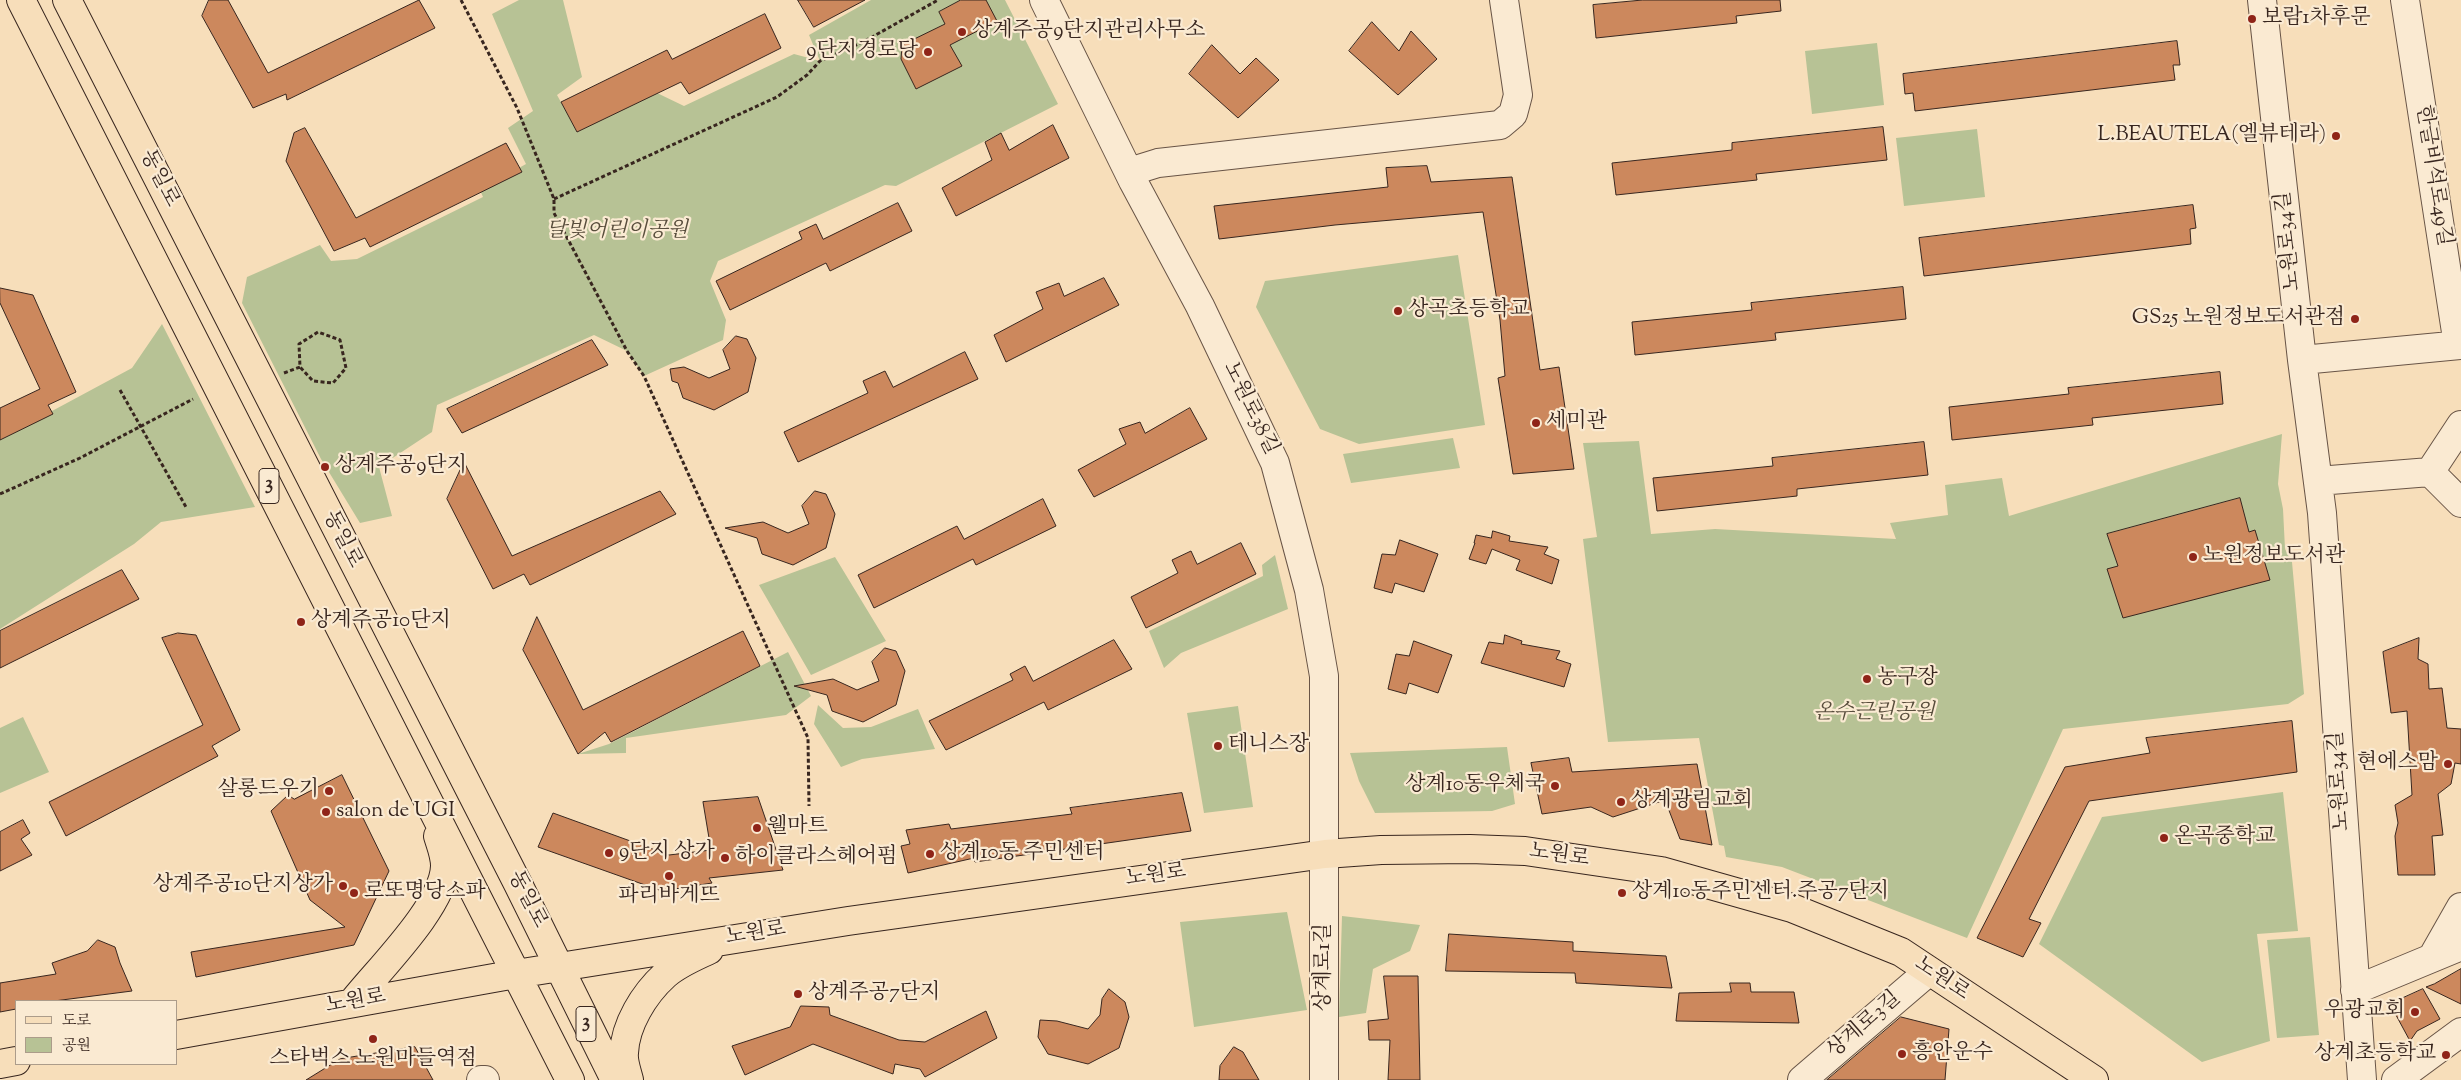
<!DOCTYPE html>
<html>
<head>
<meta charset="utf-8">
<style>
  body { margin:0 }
  #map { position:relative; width:2461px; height:1080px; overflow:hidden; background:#f7deba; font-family:"Sorts Mill Goudy","Noto Serif KR",serif }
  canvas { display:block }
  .legend { position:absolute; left:15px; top:1000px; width:162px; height:65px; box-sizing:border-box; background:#faead2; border:1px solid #ac9c8a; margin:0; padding:6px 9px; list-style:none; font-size:15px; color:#38261f }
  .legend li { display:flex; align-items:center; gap:10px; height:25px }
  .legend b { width:25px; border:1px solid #ac9c8a }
</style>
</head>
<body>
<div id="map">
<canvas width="2461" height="1080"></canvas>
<ul class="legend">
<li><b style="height:6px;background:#f7deba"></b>도로</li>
<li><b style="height:14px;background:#b7c295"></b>공원</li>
</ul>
</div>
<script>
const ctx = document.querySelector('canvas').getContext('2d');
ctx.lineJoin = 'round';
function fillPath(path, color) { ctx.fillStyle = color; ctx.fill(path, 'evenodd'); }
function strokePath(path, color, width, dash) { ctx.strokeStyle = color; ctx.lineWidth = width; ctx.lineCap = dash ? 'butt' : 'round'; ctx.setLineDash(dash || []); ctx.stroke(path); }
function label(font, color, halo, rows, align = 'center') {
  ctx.font = font + ' "Sorts Mill Goudy","Noto Serif KR",serif'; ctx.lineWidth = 4.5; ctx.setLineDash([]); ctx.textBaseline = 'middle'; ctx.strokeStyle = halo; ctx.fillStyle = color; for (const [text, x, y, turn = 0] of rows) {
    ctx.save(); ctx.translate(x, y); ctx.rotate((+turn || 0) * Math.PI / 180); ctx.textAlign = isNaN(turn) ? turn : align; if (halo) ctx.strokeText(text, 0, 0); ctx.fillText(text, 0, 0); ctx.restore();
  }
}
fillPath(new Path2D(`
  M519,0h44l19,77 -25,18 20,36 80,-38 27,13 110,-52 26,7 -11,-26 62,-35h134l53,104 -162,82 -11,-1 -167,76 -8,20 16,39 -3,20 -79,36 -17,-25 -33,-16 -157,70 -5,27 -53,35 13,49 -32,7 -39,-64 -79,-156 5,-26 73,-32 11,16 26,-2 126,-62 -3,-7 46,-26 -18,-36 25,-17 -41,-97z
  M1877,43l7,62 -72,9 -7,-63z
  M1977,129l8,68 -81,9 -8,-68z
  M1458,255l27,170 -126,19 -39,-15 -64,-122 9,-26z
  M162,324l93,183 -94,15 -27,22 -134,85v-190l132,-71z
  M2282,434l-4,50 5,25 2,40 7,13 12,132 -16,10 -225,25 -96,209 -185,-71 -56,-10 -2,-11 -5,-1 -20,-107 -91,4 -25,-203 14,-2 -14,-94 56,-2 12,93 64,-5 181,10 -6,-16 58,-8 -3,-30 57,-7 7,38z
  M1453,438l7,30 -109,15 -8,-29z
  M1275,555l13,54 -107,44 -17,15 -15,-37 114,-55 -1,-11z
  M835,557l51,84 -75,34 -52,-90z
  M788,652l23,44 -25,19 -160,23v15l-48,1 31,-10z
  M818,705l25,23 28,-1 47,-18 17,40 -73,10 -21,8 -27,-43z
  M1238,706l15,101 -49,6 -17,-100z
  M23,717l26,55 -49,21v-65z
  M1507,747l8,57 -23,7 -117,2 -16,-32 -9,-28z
  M2283,792l15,139 -41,3 13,107 -68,21 -163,-118 63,-127z
  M1287,912l20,98 -113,17 -14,-105z
  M1342,916l78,9 -10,26 -37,18 -7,44 -27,4z
  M2310,937l9,98 -42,3 -10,-98z`), '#b7c295');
const building = new Path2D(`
  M209,0h19l40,73 151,-73 16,28 -148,72 -1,-6 -33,14 -51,-92z
  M798,0h67l-51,27z
  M961,0h25l11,21 -47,24 12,21 -46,23 -15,-30 1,-14 43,-21 -6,-12z
  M1643,0h137l1,11 -45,5 1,7 -141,15 -3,-33z
  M765,14l16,34 -92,46 -8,-12 -104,50 -16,-30 106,-52 5,9z
  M1372,22l27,29 12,-20 26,28 -39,36 -49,-44z
  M2177,41l3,24h-7l2,15 -260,31 -2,-18 -8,1 -2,-20z
  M1212,45l28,29 16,-16 23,22 -41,38 -49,-44z
  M1053,125l16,33 -113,58 -14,-28 50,-28 -7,-18 16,-9 8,17z
  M1883,127l4,33 -131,14 1,6 -141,15 -4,-32 120,-13v-7z
  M305,128l51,90 150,-75 16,29 -152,75 -5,-9 -31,13 -48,-90 8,-28z
  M1427,166l4,16 81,-5 28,193 19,-3 15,102 -61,5 -15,-96 7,-2 -5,-56 -17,-108 -148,13 -116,14 -5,-33 174,-19 -2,-19z
  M898,203l14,28 -82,40 -4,-8 -96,47 -14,-29 86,-42 -3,-7 17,-8 7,15z
  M2193,205l3,23 -6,1 1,15 -267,32 -5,-38z
  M1104,278l15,27 -113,57 -12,-27 49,-26 -7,-17 23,-9 5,13z
  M1903,287l3,32 -131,14 1,7 -141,15 -3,-33 120,-12 -1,-7z
  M0,288l33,7 43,97 -28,13 5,9 -53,26v-32l40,-19 -40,-86z
  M736,336l11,3 9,19 -8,34 -34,18 -31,-12 -5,-15 -6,-2 -2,-12 14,-2 25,11 21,-9 -7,-19z
  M592,340l16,25 -146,68 -15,-24z
  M965,352l13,27 -180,83 -14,-30 84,-39 -5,-12 22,-10 8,16z
  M2220,372l3,32 -131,14 1,7 -141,15 -3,-33 120,-13 -1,-6z
  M1190,408l17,31 -113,58 -16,-27 48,-26 -7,-15 21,-7 5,11z
  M1924,442l4,33 -131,14v7l-140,15 -4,-33 120,-12 -1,-8z
  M464,462l48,94 148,-65 16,23 -146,71 -6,-11 -31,15 -46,-90z
  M815,491l11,3 9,20 -9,34 -33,17 -31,-11 -5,-16 -32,-10 38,-6 25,11 21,-9 -7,-18z
  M2240,498l9,34 6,-2 15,50 -147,38 -16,-49 11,-3 -11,-32z
  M1043,499l13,27 -80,39 -3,-6 -99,49 -16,-33 99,-49 7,13z
  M1493,531l17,5 -1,5 39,6 -4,7 15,6 -7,24 -36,-14 4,-10 -28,-11 -6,15 -17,-5 6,-16h-1l2,-8 15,3z
  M1400,540l38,14 -14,38 -29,-9 -3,10 -18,-5 8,-34 13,1z
  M1241,543l15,31 -110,54 -15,-31 47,-24 -6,-13 19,-9 6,13z
  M122,570l17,29 -139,69v-37z
  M537,617l46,93 160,-79 17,35 -149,76 -6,-10 -27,22 -55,-104z
  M178,633l18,2 44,95 -28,16 6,10 -152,80 -17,-34 154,-77 -41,-87z
  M1505,635l17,6 -1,3 39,7 -4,8 15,5 -7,23 -83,-24 8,-21 14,2z
  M2419,638l-1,21 10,5 1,25 13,-1 5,40 14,1v35l-6,-1 -4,21 -13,10 5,41 -11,1 3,39h-37l-3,-39 3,-13 -3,-18 17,-10 -5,-84 -16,2 -8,-61z
  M1114,640l18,29 -84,41 -4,-8 -98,48 -17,-29 84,-41 -3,-6 15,-8 8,15z
  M1414,641l38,14 -14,38 -29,-10 -3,11 -18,-5 8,-35 13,2z
  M885,648l11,3 9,20 -9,34 -33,17 -31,-11 -5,-16 -33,-9 39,-7 24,11 22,-9 -7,-19z
  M2292,721l5,51 -208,29 -60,118 12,4 -18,34 -46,-19 88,-171 85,-14 -4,-15z
  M1569,758l3,14 125,-8 15,81 -32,-6 -15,-39 -52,17 -22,-10 -49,7 -11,-51z
  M342,775l47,96 -35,74 -158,32 -5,-25 154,-25 -35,-27 -39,-89 17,-16 6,4z
  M1182,793l9,38 -216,31 -1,-4 -66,15 -7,-27 9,-2 -4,-14 43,-6 2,5 121,-15 -2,-6z
  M758,797l25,73 -74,8 3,5 -50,8 -124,-44 15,-34 116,42 42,-5 -8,-48z
  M23,820l7,13 -9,6 11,16 -32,16v-39z
  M1449,934l124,8v9l93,5 6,32 -96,-5 -1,-10 -129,-2z
  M98,940l17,7 5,16 12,28 -78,10h-38v8l-16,3v-29l56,-9 -4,-11 35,-12z
  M2461,969v35l-35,-17 8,-3z
  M1384,976h34l2,104h-32l2,-40h-21l-1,-19 20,-2z
  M1730,983h20l1,9h43l5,31 -123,-2 3,-28 52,-1z
  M1109,989l16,13 4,15 -10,31 -31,16 -40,-10 -10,-17 2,-17 17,1 31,8 12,-14 2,-16z
  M2423,989l17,30 -23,12 -7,10 -20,-37z
  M801,1006l28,1 1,8 69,25 26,2 61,-31 11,27 -72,39 -5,-8 -25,-5 -2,10 -80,-30 -68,31 -13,-29 58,-19z
  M1901,1017l48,12 -4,51h-118z
  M415,1047l18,33h-127l34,-21z
  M1234,1047l9,5 16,28h-40l1,-14z`);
fillPath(building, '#cc885d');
strokePath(building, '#38261f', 1);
const minor = new Path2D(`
  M1044,0l89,181 67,125 75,157 34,127 15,86v404
  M2262,0l40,360 20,153 40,567
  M2405,0l53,345
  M1129,172l29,-9 342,-38 13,-11 5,-19 -14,-95
  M2302,360l159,-15
  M2430,472l31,-47
  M2430,472l31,31
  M2318,481l112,-9
  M2432,958l29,-51
  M2355,990l106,-44
  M481,1080h4
  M1802,1080l126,-108
  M2396,1080l65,-48`);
const major = new Path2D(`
  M21,0l549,1080
  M67,0l451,884 97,196
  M352,1003c25,-32 92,-97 93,-137 0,-11 -4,-20 -7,-30
  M176,1035l340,-61 332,-53 477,-67 56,-4 89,-1 55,2 136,20 131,37 109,44 193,128
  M0,1064l16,-3
  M629,1080c-2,-8 -6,-19 -5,-27 1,-28 20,-59 41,-78 12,-11 29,-18 44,-25`);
strokePath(minor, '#685446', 30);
strokePath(major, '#38261f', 30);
strokePath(new Path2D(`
  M461,0l56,108 37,91v14l73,138 17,25 164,362 1,68
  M554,199l223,-102 30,-22 13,-14 45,-20 73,-41
  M284,373l16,-6 -1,-23 19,-12 22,8 6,28 -13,15 -20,-2 -13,-14
  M120,390l66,117
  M0,494l80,-36 113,-59`), '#38261f', 3, [4, 2.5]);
strokePath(minor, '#faead2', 28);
strokePath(major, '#f7deba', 28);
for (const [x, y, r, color] of [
  [2252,19,5,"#8f2418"],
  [962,32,5,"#8f2418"],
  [928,52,5,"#8f2418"],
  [2336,136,5,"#8f2418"],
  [1398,311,5,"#8f2418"],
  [2355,319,5,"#8f2418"],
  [1536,423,5,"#8f2418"],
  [325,467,5,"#8f2418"],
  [2193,557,5,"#8f2418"],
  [301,622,5,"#8f2418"],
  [1867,679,5,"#8f2418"],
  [1218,746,5,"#8f2418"],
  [2448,764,5,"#8f2418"],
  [1555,786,5,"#8f2418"],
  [329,791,5,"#8f2418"],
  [1621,802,5,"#8f2418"],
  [326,812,5,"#8f2418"],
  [757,828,5,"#8f2418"],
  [2164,838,5,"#8f2418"],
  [609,853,5,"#8f2418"],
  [930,854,5,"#8f2418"],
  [725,858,5,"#8f2418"],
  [669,876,5,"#8f2418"],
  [343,886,5,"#8f2418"],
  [354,893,5,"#8f2418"],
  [1622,893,5,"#8f2418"],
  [798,994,5,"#8f2418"],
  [2415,1012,5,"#8f2418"],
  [373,1039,5,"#8f2418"],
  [1902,1054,5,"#8f2418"],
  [2446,1055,5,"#8f2418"]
]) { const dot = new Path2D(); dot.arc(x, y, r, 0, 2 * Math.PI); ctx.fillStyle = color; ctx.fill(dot); strokePath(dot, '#faead2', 2); }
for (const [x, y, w] of [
  [269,486,20],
  [586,1024,20]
]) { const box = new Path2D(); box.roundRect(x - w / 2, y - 17.5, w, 35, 4); ctx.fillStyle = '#faead2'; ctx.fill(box); strokePath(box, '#38261f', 1); }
label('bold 20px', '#38261f', null, [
  ["3",269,486],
  ["3",586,1024]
]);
label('21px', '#38261f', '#faead2', [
  ["보람1차후문",2262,19],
  ["상계주공9단지관리사무소",972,32],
  ["9단지경로당",918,52,"right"],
  ["L.BEAUTELA(엘뷰테라)",2326,136,"right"],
  ["상곡초등학교",1408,311],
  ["GS25 노원정보도서관점",2345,319,"right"],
  ["세미관",1546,423],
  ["상계주공9단지",335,467],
  ["노원정보도서관",2203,557],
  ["상계주공10단지",311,622],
  ["농구장",1877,679],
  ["테니스장",1228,746],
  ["현에스맘",2438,764,"right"],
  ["상계10동우체국",1545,786,"right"],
  ["살롱드우기",319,791,"right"],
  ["상계광림교회",1631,802],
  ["salon de UGI",336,812],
  ["웰마트",767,828],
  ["온곡중학교",2174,838],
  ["9단지 상가",619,853],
  ["상계10동 주민센터",940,854],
  ["하이클라스헤어펌",735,858],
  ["상계주공10단지상가",333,886,"right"],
  ["로또명당스파",364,893],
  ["상계10동주민센터.주공7단지",1632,893],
  ["파리바게뜨",669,897,"center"],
  ["상계주공7단지",808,994],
  ["우광교회",2405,1012,"right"],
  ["흥안운수",1912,1054],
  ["상계초등학교",2436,1055,"right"],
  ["스타벅스 노원마들역점",373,1060,"center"]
], 'left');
label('21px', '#38261f', '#faead2', [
  ["한글비석로49길",2432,176,81],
  ["동일로",158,179,63],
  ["노원로34길",2290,241,-96],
  ["노원로38길",1249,409,64],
  ["동일로",341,540,63],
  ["노원로34길",2341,781,-94],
  ["노원로",1559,857,8],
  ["노원로",1156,877,-8],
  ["동일로",526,900,63],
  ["노원로",756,935,-9],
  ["상계로1길",1325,967,-90],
  ["노원로",1941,980,34],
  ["노원로",356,1003,-10],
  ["상계로3길",1865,1026,-41]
]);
label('italic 21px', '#584d3c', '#faead2', [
  ["달빛어린이공원",617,232],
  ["온수근린공원",1874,714]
]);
</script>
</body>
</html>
